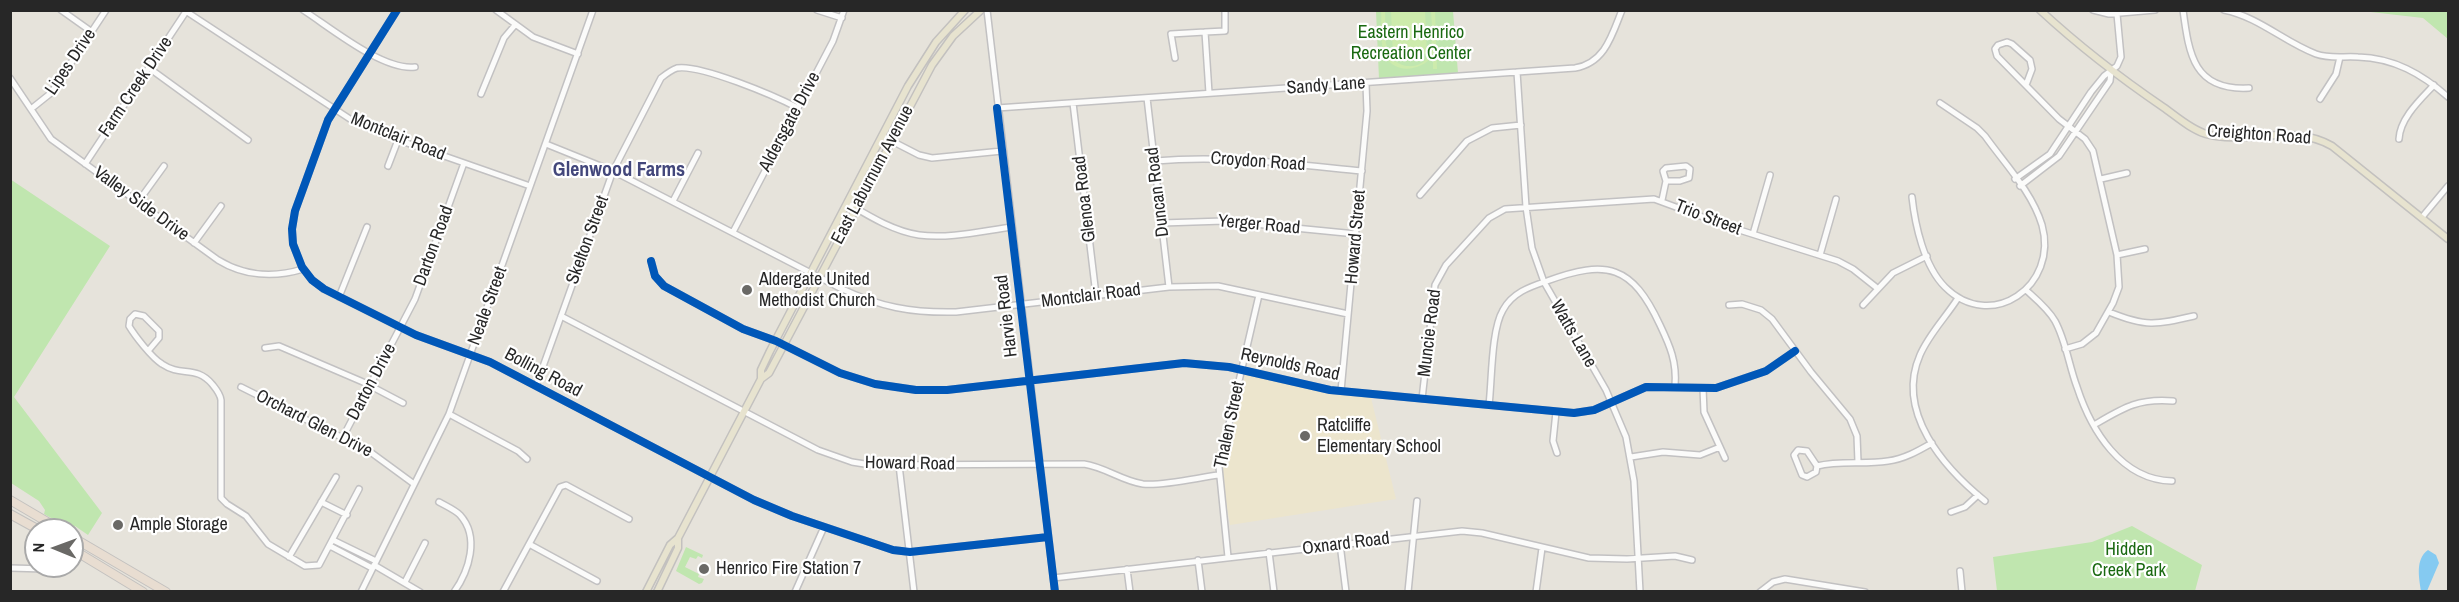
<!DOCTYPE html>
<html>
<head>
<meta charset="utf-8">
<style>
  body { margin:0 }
  #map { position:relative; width:2459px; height:602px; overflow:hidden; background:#e6e3db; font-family:"Archivo Narrow",sans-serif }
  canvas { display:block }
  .frame { position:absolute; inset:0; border:12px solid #272727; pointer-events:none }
  .north { position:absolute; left:24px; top:518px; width:60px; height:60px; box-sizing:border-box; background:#fff; border:2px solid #a9a9a9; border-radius:50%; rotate:271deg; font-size:16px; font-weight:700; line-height:24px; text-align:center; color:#272727 }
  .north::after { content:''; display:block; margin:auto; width:21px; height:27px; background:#6a6966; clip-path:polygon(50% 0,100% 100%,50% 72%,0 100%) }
</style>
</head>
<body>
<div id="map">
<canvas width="2459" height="602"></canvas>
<div class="frame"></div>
<div class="north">N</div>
</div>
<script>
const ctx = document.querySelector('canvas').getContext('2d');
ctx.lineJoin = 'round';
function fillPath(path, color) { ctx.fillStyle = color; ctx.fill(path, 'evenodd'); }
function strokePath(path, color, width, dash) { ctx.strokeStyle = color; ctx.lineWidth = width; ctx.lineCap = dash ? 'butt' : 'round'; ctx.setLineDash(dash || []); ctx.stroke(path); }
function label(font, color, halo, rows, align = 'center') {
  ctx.font = font + ' "Archivo Narrow",sans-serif'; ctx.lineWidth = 4.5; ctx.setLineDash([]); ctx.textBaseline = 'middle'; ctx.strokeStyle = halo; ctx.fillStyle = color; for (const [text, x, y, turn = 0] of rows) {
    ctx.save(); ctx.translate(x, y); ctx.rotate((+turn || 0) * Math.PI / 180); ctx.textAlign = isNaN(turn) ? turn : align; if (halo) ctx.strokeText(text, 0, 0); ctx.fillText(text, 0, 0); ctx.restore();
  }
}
fillPath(new Path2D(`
  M1245,375l126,23 25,101 -166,26 -9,-52z`), '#ece5cd');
fillPath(new Path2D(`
  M1376,11h77l5,62 -79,6z
  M2362,11h86v28l-25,-21z
  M10,179l100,67 -96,151 88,116 -14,22 -13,-9 -3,4 -28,-16 1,-4 -6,-9 -28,-18z
  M2132,526l70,39 -7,26h-198l-4,-34 99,-15z
  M686,547l17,8 -1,3 -4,-2 -2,3 -6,-2 -5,10 14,7 -1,3 6,2 -2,4 -3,1 -23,-13z`), '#c0e6af');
fillPath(new Path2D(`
  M1381,11h4c1,12 -2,30 4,42 3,7 10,12 18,13 31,3 25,-36 24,-55h4l2,58h-4v-13c-14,17 -44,19 -50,-7 -3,-12 -1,-26 -2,-38z
  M1391,11h34l2,43 -34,1z`), '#cdebac');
fillPath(new Path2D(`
  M2428,550l8,5 3,8 -12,28h-6c-2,-13 -6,-32 7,-41z`), '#85caf1');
const minor = new Path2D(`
  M61,10l31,22
  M184,10l166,109 37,17 143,50
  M303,10c28,18 80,61 112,57
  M397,10l-69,110 -33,91 -3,18 1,15 9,23 10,13 12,9 92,46 74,27 264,138 38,16 101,34 17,2 138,-15
  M496,10l37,27 45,17
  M817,10l25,8
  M987,10l68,582
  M2093,10l16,4 46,-4
  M2183,10c6,45 11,81 66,78
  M2224,10c35,7 60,32 92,44 14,5 27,2 42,3 36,1 64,17 90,40
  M1175,58l-4,-24 34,-2
  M149,68l99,72
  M1517,72l9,135 6,41 12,34 62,108 20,47 8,44 6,111
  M10,78l41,61 167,121c26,16 56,18 85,9
  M2026,85l6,-16 -2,-9 -18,-16 -5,-2 -9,3 -3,4 2,7 62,63 26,20 8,12 24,104 2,32 -6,16 -17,30 -14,11 -17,5
  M1209,93l-4,-61 20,-1v-21
  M481,94l23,-56 11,-13
  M1147,98l22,189
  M2320,99l16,-25 4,-17
  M1073,103l23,192
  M997,108l578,-40c30,-5 37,-33 47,-58
  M31,109l20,-16 55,-83
  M882,136l37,19 13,3 70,-7
  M2399,139c1,-21 22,-40 35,-54
  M546,144l67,27 227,117c40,19 71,25 116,24l213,-25 49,-1 130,28
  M1155,161c71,-6 136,3 207,10
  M85,164l102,-154
  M388,166l10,-26
  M2015,179l35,-25 41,-62 13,-16 13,-10 4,-9 -4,-43
  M2101,179l26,-6
  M2020,186l39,-30 51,-75 1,-9
  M1420,195l47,-54 25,-13 29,-3
  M1912,197c3,28 12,69 33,90 46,46 114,-1 97,-62 -10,-33 -37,-61 -57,-89l-8,-8 -37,-25
  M1662,200l4,-19 -3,-10 3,-3 20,-2 4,3 -1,9 -9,3h-14
  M673,201l25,-48
  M138,202l26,-36
  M847,203c22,13 46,28 72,32 30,4 63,-4 93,-8
  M2423,216l25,-30
  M1162,223l62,-2 132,13
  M733,232l100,-191 11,-31
  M1753,234l17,-59
  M194,243l27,-37
  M1820,255l16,-56
  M2117,255l28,-6
  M651,261l4,15 9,10 79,43 33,12 64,32 35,11 41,6h31l237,-27 45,4 101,23 244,23 20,-3 52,-23 70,1 50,-17 29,-20
  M2027,291c10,9 21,18 28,30 11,20 14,45 22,66 14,43 44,93 95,94
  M339,297l28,-70
  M1958,298c-12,19 -29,36 -38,57 -25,57 24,113 65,146
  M1729,305l13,-1 19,6 11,9 39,53 39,47 7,17 1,26
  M1863,305l30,-32 34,-17
  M2109,312c37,15 46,13 85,4
  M561,316l257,134 34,12 19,3 213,-1c21,3 38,17 59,20 21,2 53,-6 75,-9
  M265,348l14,-2 84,36 40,21
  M148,351l11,-13v-7l-15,-15 -9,-2 -5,5 -1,7c6,10 23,32 33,38 19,13 34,1 50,20 4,5 8,9 9,16v98l6,6 19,12 22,28 37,22 14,-1 40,-76
  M536,386l77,-215 48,-93c5,-4 10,-8 16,-10 23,-4 98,28 121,40
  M241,387l128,64 45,33
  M1703,388l1,24 21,46
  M1341,391l26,-280 -1,-27
  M1422,399l13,-114 11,-20 43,-47 16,-9 149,-10 76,28 108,34 15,8 24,19
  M1489,405c3,-24 2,-75 14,-95 9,-17 26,-23 44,-29 60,-22 85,-16 113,44 10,21 17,37 15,61
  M1556,412l-3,29 4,12
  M449,414l69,37 9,8
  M2094,425c29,-17 44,-27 79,-24
  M343,437l72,-138 49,-136
  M1631,457l32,-5 37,3 20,-8
  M899,465l15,127
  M1817,466l-10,-15 -9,-1 -4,5 8,20 5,2 9,-5 1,-6c24,-6 47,-1 71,-5 16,-2 30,-10 44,-18
  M321,502l26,13
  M439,502c7,4 16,8 21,13 20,22 9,56 -6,77
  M1951,512l14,-5 13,-12
  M333,540l43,21
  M529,544l68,37
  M1340,544l6,48
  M330,546l42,22
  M1269,552l5,40
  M289,557l47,-80
  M1228,557l-9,-90 40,-172
  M1198,560l4,32
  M374,565l46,27
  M10,568l35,1 14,-3
  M1127,569l3,23
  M1960,571l2,21
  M1053,578l409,-47 20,2 107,25 38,1 48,-3 17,4
  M405,582l20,-39
  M361,592l88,-178 144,-404
  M503,592l57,-105 6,-2 63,34
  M795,592l29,-65
  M1408,592l9,-91
  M1536,592l6,-44
  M1760,592l13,-10 12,-3 80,13`);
const major = new Path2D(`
  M2040,10c39,36 79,67 123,97 13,9 27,22 43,27 41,11 87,-11 126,12l116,93
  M761,379l8,-6 163,-308 21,-29 28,-26
  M646,592l24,-47 8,-7 83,-159v-9l9,-19 138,-265 28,-44 29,-32
  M657,592l21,-44v-10`);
const highway = new Path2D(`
  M10,500l51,30
  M10,514l29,16
  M72,537l94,55
  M72,549l71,43`);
strokePath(minor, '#c2c1c2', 8);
strokePath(major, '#c3c1bf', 9);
strokePath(highway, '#c3c1bf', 10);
strokePath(minor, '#fbfbfa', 5);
strokePath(major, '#e7e3cf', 6);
strokePath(highway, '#e8ddd1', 8);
strokePath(new Path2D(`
  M397,10l-69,110 -33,91 -3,18 1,15 9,23 10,13 12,9 92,46 74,27 264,138 38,16 101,34 17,2 138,-15
  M997,108l58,484
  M651,261l4,15 9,10 79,43 33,12 64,32 35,11 41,6h31l237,-27 45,4 101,23 244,23 20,-3 52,-23 70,1 50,-17 29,-20`), '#0057b8', 8);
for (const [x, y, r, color] of [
  [747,290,6,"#6a6966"],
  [1305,436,6,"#6a6966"],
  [118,525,6,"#6a6966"],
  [704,569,6,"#6a6966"]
]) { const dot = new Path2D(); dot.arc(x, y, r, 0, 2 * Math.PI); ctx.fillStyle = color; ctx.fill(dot); strokePath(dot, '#fff', 2); }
label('18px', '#1a6911', '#fff', [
  ["Eastern Henrico",1411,33],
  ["Recreation Center",1411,54],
  ["Hidden",2129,550],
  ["Creek Park",2129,571]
]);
label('18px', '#272727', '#fff', [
  ["Lipes Drive",71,62,-56],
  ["Sandy Lane",1326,86,-4],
  ["Farm Creek Drive",136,87,-56],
  ["Aldersgate Drive",790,122,-62],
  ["Creighton Road",2259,135,4],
  ["Montclair Road",398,137,22],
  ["Croydon Road",1258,162,4],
  ["East Laburnum Avenue",873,175,-62],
  ["Duncan Road",1158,192,-97],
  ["Glenoa Road",1085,199,-97],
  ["Valley Side Drive",141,204,36],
  ["Trio Street",1708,218,21],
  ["Yerger Road",1259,225,5],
  ["Howard Street",1356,237,-85],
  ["Skelton Street",588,240,-70],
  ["Darton Road",434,246,-70],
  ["Montclair Road",1091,296,-7],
  ["Neale Street",488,306,-70],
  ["Harvie Road",1007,316,-97],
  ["Muncie Road",1430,333,-83],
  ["Watts Lane",1573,334,60],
  ["Reynolds Road",1290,365,12],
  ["Bolling Road",543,373,28],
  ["Darton Drive",372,382,-62],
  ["Orchard Glen Drive",314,424,27],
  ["Thalen Street",1230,425,-78],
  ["Howard Road",910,464,1],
  ["Oxnard Road",1346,544,-7]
]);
label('18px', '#272727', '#fff', [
  ["Aldergate United",759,280],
  ["Methodist Church",759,301],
  ["Ratcliffe",1317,426],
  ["Elementary School",1317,447],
  ["Ample Storage",130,525],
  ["Henrico Fire Station 7",716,569]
], 'left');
label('bold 20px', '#43477b', '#fff', [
  ["Glenwood Farms",619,171]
]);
</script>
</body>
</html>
